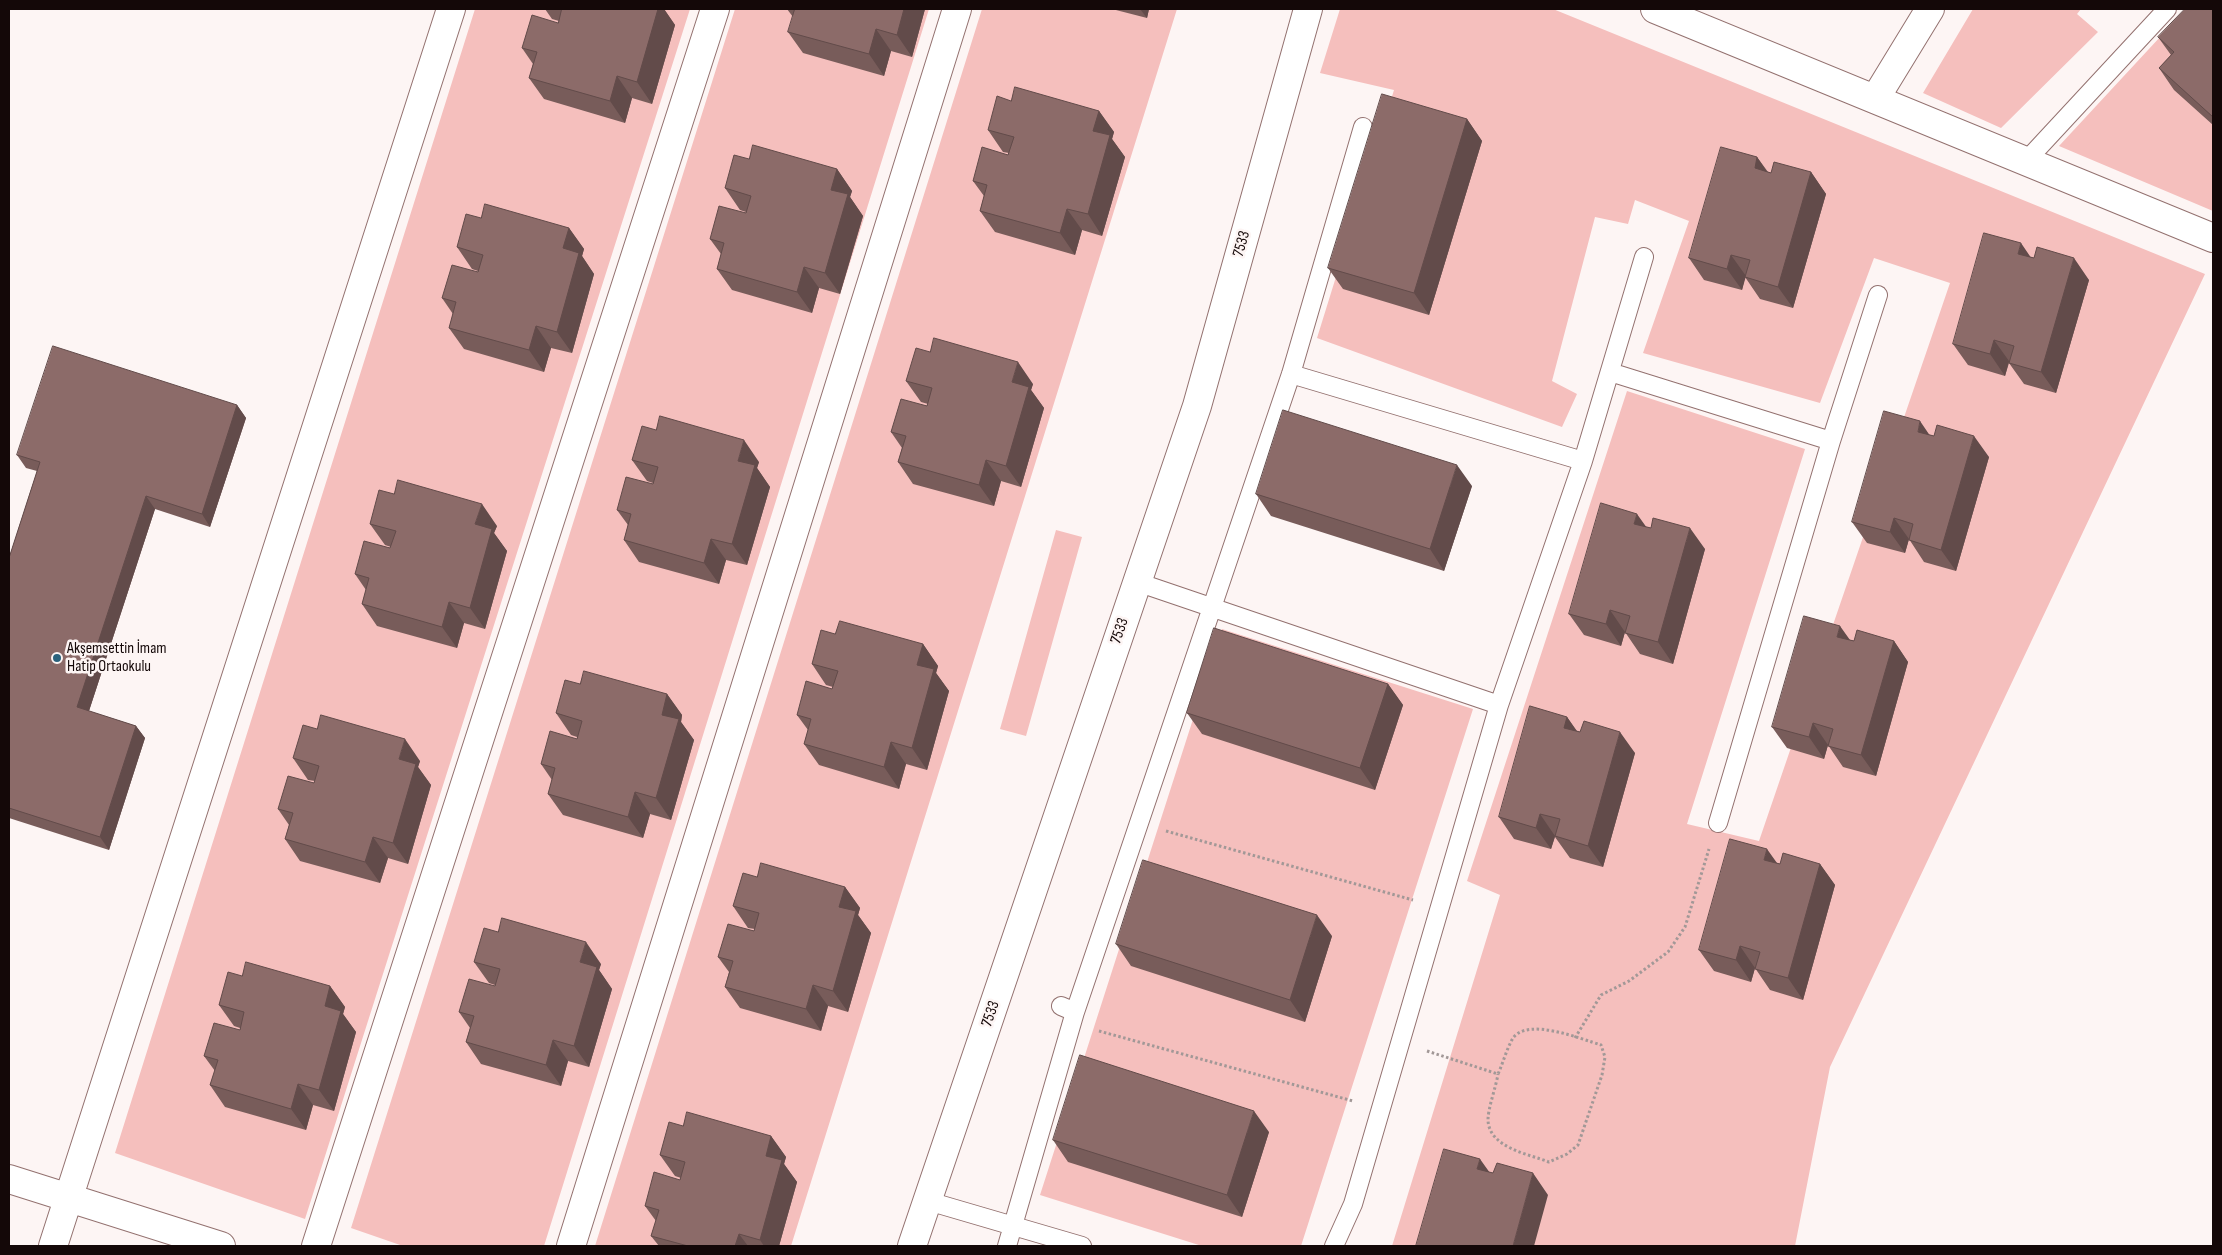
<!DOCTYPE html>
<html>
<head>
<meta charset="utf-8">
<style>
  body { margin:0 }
  #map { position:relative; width:2222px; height:1255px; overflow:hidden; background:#fdf5f4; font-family:"Sofia Sans Condensed",sans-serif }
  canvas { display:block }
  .frame { position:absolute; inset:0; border:10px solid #140808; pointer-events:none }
</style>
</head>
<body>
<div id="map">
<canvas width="2222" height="1255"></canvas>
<div class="frame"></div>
</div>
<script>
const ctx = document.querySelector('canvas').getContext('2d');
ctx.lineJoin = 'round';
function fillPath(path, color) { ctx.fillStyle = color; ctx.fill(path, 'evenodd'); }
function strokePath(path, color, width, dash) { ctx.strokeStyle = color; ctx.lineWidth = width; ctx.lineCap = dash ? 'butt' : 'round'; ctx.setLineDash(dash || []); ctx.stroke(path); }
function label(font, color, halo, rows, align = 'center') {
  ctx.font = font + ' "Sofia Sans Condensed",sans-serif'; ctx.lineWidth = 5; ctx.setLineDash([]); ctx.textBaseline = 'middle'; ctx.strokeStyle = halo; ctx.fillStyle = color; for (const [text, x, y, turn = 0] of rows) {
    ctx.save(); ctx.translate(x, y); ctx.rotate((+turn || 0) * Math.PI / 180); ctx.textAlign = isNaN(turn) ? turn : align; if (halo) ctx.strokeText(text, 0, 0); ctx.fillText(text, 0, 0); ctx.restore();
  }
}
fillPath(new Path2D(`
  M475,9h215l-385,1210 -190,-66z
  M735,9h194l-385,1237h-141l-52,-18z
  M982,9h195l-386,1237h-196z
  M1340,9h213l652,265 -375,793 -35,179h-403l108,-351 -33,-14 160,-490 178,58 -118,375 72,17 191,-558 -76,-25 -54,145 -177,-50 46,-132 -54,-21 -7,24 -33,-7 -43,164 25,13 -15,33 -245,-89 77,-248 -74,-17z
  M1973,9h108l-4,5 21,18 -97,96 -78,-35z
  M2186,9h27v202l-154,-65z
  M1056,530l26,7 -56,199 -26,-7z
  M1222,629l251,80 -172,537h-99l-162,-51z`), '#f5bfbd');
const lane = new Path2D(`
  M2026,161l141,-152
  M1610,372l221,69
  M1291,374l292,87
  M1137,582l362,123
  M1718,823l113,-382 47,-146
  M1061,1006l14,6
  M928,1201l154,45
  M1007,1246l68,-234 216,-638 72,-247
  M1334,1246l19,-42 146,-499 84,-244 61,-204`);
const street = new Path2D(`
  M1655,9l558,229
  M1875,99l55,-90
  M9,1179l212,67
  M53,1246l398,-1237
  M316,1246l399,-1237
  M571,1246l386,-1237
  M912,1246l285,-840 111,-397`);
strokePath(lane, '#93716f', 20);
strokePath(street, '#93716f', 30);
strokePath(new Path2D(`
  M1166,831l247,69
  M1099,1031l254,70
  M1575,1038l26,-43 28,-14 39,-29 17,-25 24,-78
  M1427,1051l71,23c5,-11 9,-26 15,-36 15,-21 68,1 88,7l4,12 -3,18 -24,70 -11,9 -18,8c-20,-8 -60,-14 -61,-42 0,-12 8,-33 10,-46`), '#a29897', 3, [2.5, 2.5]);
strokePath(lane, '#fff', 18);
strokePath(street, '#fff', 28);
fillPath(new Path2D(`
  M545,9h119l11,16 -23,79 -20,-6 -7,25 -81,-24 -15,-21 4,-14 -11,-16 36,-25 1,-2 -7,-2z
  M787,9h138l-13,48 -21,-6 -7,25 -81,-23 -15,-21 5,-15z
  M1112,9h37l-2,9z
  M2213,9v116l-39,-35 -15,-22 12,-13 -13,-18z
  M1011,101l88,10 15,21 -2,7 13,18 -23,79 -20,-6 -7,25 -80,-23 -15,-21 4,-15 -11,-15 35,-26 1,-2 -6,-1 -15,-22z
  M1467,119l15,22 -53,174 -86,-26 -15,-21z
  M1757,157l11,15 3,1 40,-1 15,22 -33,114 -33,-9 -15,-22 -3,13 -38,-10 -15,-22z
  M749,159l88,10 15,22 -2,6 13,19 -23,78 -21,-6 -7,25 -80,-23 -15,-21 4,-15 -11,-15 36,-26v-1l-6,-2 -15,-22z
  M481,218l88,10 15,21 -2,7 12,18 -22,79 -21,-5 -7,24 -80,-23 -15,-21 4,-14 -11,-16 36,-26v-1l-6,-2 -15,-22z
  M2031,257l58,23 -33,113 -32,-9 -15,-21 -4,13 -37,-11 -15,-21z
  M906,381l127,3 -2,6 13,18 -23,79 -20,-6 -7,25 -81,-22 -15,-22 4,-14 -11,-16 36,-26 1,-2 -7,-2z
  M237,405l9,13 -36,109 -55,-18 -66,202 47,15 9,12 -36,112 -100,-32v-260l28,-87 -11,-3 -9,-13z
  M1930,435l59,22 -33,114 -32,-9 -15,-23 -4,14 -38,-10 -15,-21z
  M632,460l127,2 -2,6 13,19 -23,78 -21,-5 -7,24 -80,-22 -15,-22 4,-15 -11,-15 36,-26v-1l-6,-2z
  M1472,486l-28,85 -173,-55 -15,-22z
  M370,524l127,2 -3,7 13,18 -22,78 -21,-6 -7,25 -80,-22 -15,-22 4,-14 -11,-16 35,-26 1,-1 -6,-2z
  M1646,527l59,22 -32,115 -33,-10 -15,-22 -4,14 -37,-11 -15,-21z
  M835,634l88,10 15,22 -2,7 13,18 -22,79 -21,-6 -7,25 -80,-24 -15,-21 4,-14 -11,-15 35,-26 1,-2 -7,-2 -14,-21z
  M1850,640l4,1h40l14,21 -32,114 -33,-9 -15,-22 -4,14 -37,-11 -15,-21z
  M580,684l87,10 15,21 -1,7 13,18 -23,80 -21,-6 -7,24 -80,-23 -15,-21 4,-14 -11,-16 36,-25v-2l-6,-2 -15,-22z
  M1388,684l15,21 -28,85 -173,-56 -15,-21z
  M1567,717l10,14 58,22 -32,114 -33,-9 -15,-21 -4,12 -37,-10 -15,-22z
  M293,758l127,3 -2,6 13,18 -23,79 -20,-6 -8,25 -80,-22 -15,-22 4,-14 -11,-16 36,-26 1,-2 -7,-1z
  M1777,863l3,1h40l15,21 -32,115 -33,-10 -15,-22 -4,14 -37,-11 -15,-21z
  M757,877l88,10 15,21 -2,7 13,18 -23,79 -20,-6 -7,25 -81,-23 -15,-21 4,-15 -11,-15 36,-26 1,-2 -7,-1 -15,-22z
  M1332,936l-27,86 -174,-56 -15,-22z
  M474,962l127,2 -2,6 13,19 -23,78 -21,-6 -7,25 -80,-22 -15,-22 4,-14 -11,-16 36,-26v-1l-6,-2z
  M242,976l88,10 15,21 -2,7 13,18 -22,79 -21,-6 -7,25 -81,-23 -15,-22 5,-14 -11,-15 36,-26v-2l-6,-2 -15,-21z
  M683,1126l88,10 15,21 -2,7 13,18 -18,64h-120l-8,-10 5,-15 -11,-15 35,-26 1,-2 -6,-2 -15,-21z
  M1269,1132l-27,85 -174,-55 -15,-22z`), '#785c5a');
fillPath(new Path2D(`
  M650,9h14l11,16 -23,79 -15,-22z
  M904,9h21l-13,48 -15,-22z
  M1140,9h9l-2,9z
  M876,29l15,22 -7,25 -15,-22z
  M617,76l15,22 -7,25 -15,-22z
  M1099,111l15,21 -2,7 13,18 -23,79 -14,-22 5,-83z
  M1467,119l15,22 -53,174 -15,-22z
  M1757,157l15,22 -17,-11z
  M837,169l15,22 -2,6 13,19 -23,78 -15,-21 6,-83z
  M1811,172l15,22 -33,114 -15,-21z
  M1067,209l15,21 -7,25 -15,-22z
  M569,228l15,21 -2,7 12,18 -22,79 -15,-21 6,-84z
  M2021,243l15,22 -18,-11z
  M1731,255l15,21 -4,14 -15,-21z
  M2074,258l15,22 -33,113 -15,-21z
  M804,267l15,21 -7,25 -15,-21z
  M536,326l15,22 -7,24 -15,-22z
  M1994,340l15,21 -4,15 -15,-22z
  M1018,362l15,22 -2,6 13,18 -23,79 -15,-21 6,-84z
  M237,405l9,13 -36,109 -8,-13z
  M1920,421l15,22 -17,-11z
  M1974,436l15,21 -33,114 -15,-21z
  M744,440l15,22 -2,6 13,19 -23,78 -15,-21 6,-83z
  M986,460l15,21 -7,25 -15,-21z
  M1457,465l15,21 -28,85 -14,-22z
  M146,496l9,13 -69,211 -9,-13z
  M482,504l15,22 -3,7 13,18 -22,78 -15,-21 5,-84z
  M1637,514l15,21 -18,-11z
  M1894,518l15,21 -4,14 -15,-21z
  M1690,528l15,21 -32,115 -15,-22z
  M711,539l15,21 -7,24 -15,-21z
  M449,602l15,21 -7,25 -15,-21z
  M1610,610l15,22 -4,14 -15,-22z
  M1840,626l15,21 -18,-10z
  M1894,641l14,21 -32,114 -15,-21z
  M923,644l15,22 -2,7 13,18 -22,79 -15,-22 5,-83z
  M1388,684l15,21 -28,85 -15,-22z
  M667,694l15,21 -1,7 13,18 -23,80 -15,-22 6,-83z
  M1567,717l15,22 -18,-11z
  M1813,723l15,22 -4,14 -15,-22z
  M136,726l9,12 -36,112 -9,-13z
  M1620,732l15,21 -32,114 -15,-21z
  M405,739l15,22 -2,6 13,18 -23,79 -15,-21 6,-84z
  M891,742l15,22 -7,25 -15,-22z
  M635,792l15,22 -7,24 -15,-21z
  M1540,814l15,22 -4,13 -15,-21z
  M373,837l15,21 -8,25 -15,-21z
  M1767,849l15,21 -18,-10z
  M1820,864l15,21 -32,115 -15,-22z
  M845,887l15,21 -2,7 13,18 -23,79 -15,-21 6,-84z
  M1317,915l15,21 -27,86 -15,-22z
  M586,942l15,22 -2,6 13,19 -23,78 -15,-21 6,-84z
  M1740,946l15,22 -4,14 -15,-22z
  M813,985l15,21 -7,25 -15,-22z
  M330,986l15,21 -2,7 13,18 -22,79 -15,-21 6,-84z
  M553,1040l15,21 -7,25 -15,-21z
  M298,1084l15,21 -7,25 -15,-21z
  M1254,1111l15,21 -27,85 -15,-22z
  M771,1136l15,21 -2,7 13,18 -18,64h-15l-4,-6 6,-84z
  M1480,1159l15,21 -18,-11z
  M1533,1173l15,22 -14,51h-21z
  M739,1234l9,12h-13z`), '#624b4a');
const building = new Path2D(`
  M562,9h96l-21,73 -20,-6 -7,25 -81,-23 8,-26 -15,-4 10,-33 26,8z
  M795,9h109l-7,26 -21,-6 -7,25 -81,-22z
  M2185,9h28v108l-54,-49 15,-16 -16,-15z
  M1015,87l84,24 -6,20 17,4 -22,79 -21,-5 -7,24 -80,-22 7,-26 -14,-4 9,-34 26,8 6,-18 -26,-7 9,-34 14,5z
  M1382,94l85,25 -53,174 -86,-25z
  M753,145l84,24 -6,21 17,4 -23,79 -21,-6 -7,25 -80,-23 7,-26 -14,-4 9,-33 27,7 5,-17 -26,-8 9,-33 15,4z
  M1721,147l36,10 -2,11 16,5 3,-11 37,10 -33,115 -33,-10 5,-17 -19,-5 -4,14 -38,-11z
  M485,204l84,24 -6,20 16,5 -22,79 -21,-6 -7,24 -80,-22 7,-26 -14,-4 10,-33 26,7 5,-17 -26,-8 9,-33 15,4z
  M1984,233l37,10 -3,11 16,4 3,-11 37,11 -33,114 -32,-9 5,-17 -20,-6 -4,14 -37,-10z
  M934,338l84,24 -6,20 17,5 -23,79 -20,-6 -7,25 -81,-23 8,-26 -15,-4 10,-33 26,7 5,-18 -26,-7 10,-33 14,4z
  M53,346l184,59 -35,109 -56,-18 -69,211 59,19 -36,111 -91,-29v-250l31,-96 -23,-7z
  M1283,410l174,55 -27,84 -174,-55z
  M1884,411l36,10 -2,11 16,4 3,-11 37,11 -33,114 -32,-10 4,-16 -19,-6 -4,14 -38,-10z
  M660,416l84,24 -6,21 17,4 -23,79 -21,-5 -7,24 -80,-23 7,-26 -14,-4 9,-33 27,7 5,-17 -26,-7 10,-34 14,4z
  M398,480l84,24 -7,20 17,5 -22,79 -21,-6 -7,25 -80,-23 7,-26 -14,-4 9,-33 26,7 6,-17 -26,-7 9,-34 15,4z
  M1601,503l36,11 -3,10 17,4 2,-10 37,10 -32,114 -33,-9 5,-17 -20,-6 -4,14 -37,-10z
  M1804,616l36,10 -3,11 17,4 3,-11 37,11 -33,114 -33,-9 5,-17 -20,-6 -4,14 -37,-10z
  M840,621l83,23 -6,21 17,4 -22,79 -21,-6 -7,25 -80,-23 7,-25 -14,-4 9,-34 26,8 6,-18 -26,-7 9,-34 14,4z
  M1214,628l174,56 -28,84 -173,-55z
  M584,671l83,23 -5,21 17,4 -23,79 -21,-6 -7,25 -80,-23 7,-26 -14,-4 9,-33 27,8 5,-18 -26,-8 9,-33 15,4z
  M1530,706l37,11 -3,11 16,4 4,-11 36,11 -32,114 -33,-10 5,-17 -20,-5 -4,14 -37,-11z
  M321,715l84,24 -6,20 17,5 -23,79 -20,-6 -8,25 -80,-23 8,-26 -15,-4 10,-33 26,7 5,-17 -26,-8 10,-33 14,4z
  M1730,839l37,10 -3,11 16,4 3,-11 37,11 -32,114 -33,-9 5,-17 -20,-6 -4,14 -37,-10z
  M1143,860l174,55 -27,85 -174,-56z
  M761,863l84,24 -6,20 17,4 -23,80 -20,-6 -7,24 -81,-22 8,-26 -15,-4 10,-33 26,7 5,-18 -26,-7 10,-33 14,4z
  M502,918l84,24 -6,20 17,5 -23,79 -21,-6 -7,25 -80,-23 8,-26 -15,-4 10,-33 26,7 5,-17 -26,-7 10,-34 14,4z
  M246,962l84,24 -5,20 16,5 -22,79 -21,-6 -7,25 -81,-24 8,-25 -14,-4 10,-33 26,7 4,-18 -25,-7 9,-33 14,4z
  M1080,1055l174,56 -27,84 -174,-55z
  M687,1112l84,24 -5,20 16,4 -22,80 -21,-6 -4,12h-47l-37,-10 8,-26 -14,-4 9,-34 26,8 5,-18 -25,-7 9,-33 14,4z
  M1444,1149l36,10 -3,10 16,4 4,-10 36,10 -20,73h-97z`);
fillPath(building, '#8c6b69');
strokePath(building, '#624b4a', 1);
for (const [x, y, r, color] of [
  [57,658,5,"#2b627d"]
]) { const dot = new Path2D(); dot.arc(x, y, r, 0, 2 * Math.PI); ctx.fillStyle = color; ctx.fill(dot); strokePath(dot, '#fdf5f4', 2); }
label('16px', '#140808', '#fdf5f4', [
  ["7533",1242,244,-74],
  ["7533",1120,631,-71],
  ["7533",991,1014,-71]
]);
label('16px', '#140808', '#fdf5f4', [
  ["Akşemsettin İmam",67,649],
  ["Hatip Ortaokulu",67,667]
], 'left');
</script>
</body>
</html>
